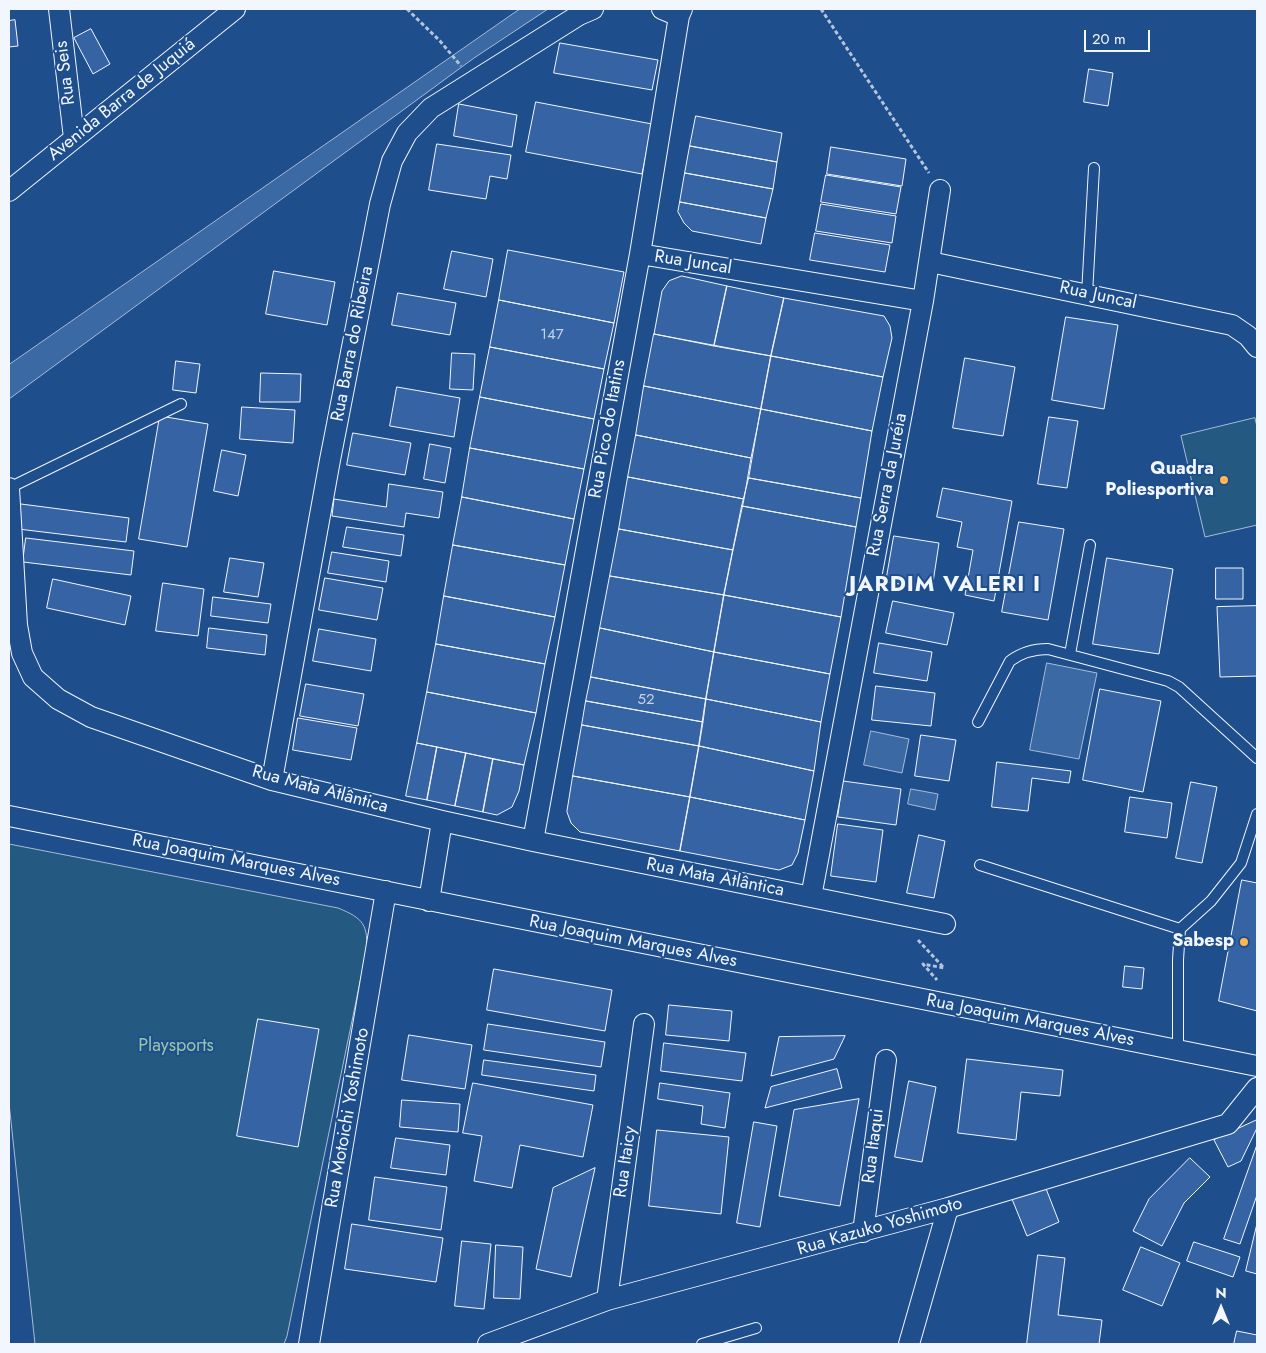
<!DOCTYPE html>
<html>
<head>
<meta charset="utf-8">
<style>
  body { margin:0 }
  #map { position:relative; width:1266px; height:1353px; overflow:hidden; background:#1f4e8c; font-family:Jost,sans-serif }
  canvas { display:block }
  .frame { position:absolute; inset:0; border:10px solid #f2f6ff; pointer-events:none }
  .north { position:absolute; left:1196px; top:1283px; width:50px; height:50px; -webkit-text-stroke:4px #1f4e8c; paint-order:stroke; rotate:0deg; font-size:14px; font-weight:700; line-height:20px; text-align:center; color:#f2f6ff }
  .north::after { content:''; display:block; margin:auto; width:18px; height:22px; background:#f2f6ff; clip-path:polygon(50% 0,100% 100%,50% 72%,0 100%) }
  .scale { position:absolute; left:1084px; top:30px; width:66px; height:22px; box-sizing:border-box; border:2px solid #f2f6ff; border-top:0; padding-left:6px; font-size:15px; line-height:18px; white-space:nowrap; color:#f2f6ff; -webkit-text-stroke:4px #1f4e8c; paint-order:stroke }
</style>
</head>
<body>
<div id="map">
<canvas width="1266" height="1353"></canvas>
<div class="frame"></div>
<div class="north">N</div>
<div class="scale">20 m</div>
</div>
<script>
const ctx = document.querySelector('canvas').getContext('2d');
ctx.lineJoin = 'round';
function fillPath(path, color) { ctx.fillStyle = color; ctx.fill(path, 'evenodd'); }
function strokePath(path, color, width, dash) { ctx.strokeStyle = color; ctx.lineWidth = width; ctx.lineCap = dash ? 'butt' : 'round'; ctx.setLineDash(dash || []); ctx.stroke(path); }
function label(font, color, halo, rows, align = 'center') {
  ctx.font = font + ' Jost,sans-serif'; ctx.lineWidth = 4; ctx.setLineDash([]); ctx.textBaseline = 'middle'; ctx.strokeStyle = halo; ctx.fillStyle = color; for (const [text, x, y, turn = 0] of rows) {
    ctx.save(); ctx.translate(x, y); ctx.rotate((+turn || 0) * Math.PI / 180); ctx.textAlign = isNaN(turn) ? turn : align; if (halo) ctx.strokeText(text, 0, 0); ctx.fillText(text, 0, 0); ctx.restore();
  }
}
const green = new Path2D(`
  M1255,418l2,9v98l-52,12 -24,-101z
  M9,844l329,64c25,10 31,17 28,45l-79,383 -3,8h-249l-26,-241z`);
fillPath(green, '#245a82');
strokePath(green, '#a8bbd7', 1);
const water = new Path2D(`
  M520,9h28l-74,49 -465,341v-34z
  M1047,663l50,10 -18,86 -49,-9z
  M871,731l38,8 -7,34 -38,-8z
  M911,789l27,5 -3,16 -27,-6z`);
fillPath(water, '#3b69a3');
strokePath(water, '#a8bbd7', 1);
const building = new Path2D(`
  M15,20l3,26 -9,1v-26z
  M91,29l19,35 -17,10 -19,-36z
  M560,43l98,17 -6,30 -98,-17z
  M1089,69l24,4 -5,33 -24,-4z
  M536,102l116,22 -10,50 -116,-22z
  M459,104l58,11 -5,32 -58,-11z
  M696,116l86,17 -5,29 -87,-16z
  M437,144l74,11 -4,24 -17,-3 -4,23 -57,-9z
  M690,146l87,16 -4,27 -88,-16z
  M831,147l75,12 -4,27 -75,-12z
  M685,173l88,16 -7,29 -86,-16z
  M826,175l75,12 -5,27 -75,-12z
  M680,202l86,16 -5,26 -69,-13 -8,-8 -6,-11z
  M821,204l75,12 -4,27 -76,-12z
  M815,233l75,12 -5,27 -75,-12z
  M508,250l116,22 -10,51 -115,-23z
  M452,251l41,8 -7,38 -42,-8z
  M274,271l61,11 -8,43 -61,-11z
  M682,276l45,10 -13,60 -60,-12 8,-43 7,-10z
  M727,286l57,12 -13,58 -57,-10z
  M398,293l58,10 -6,32 -58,-10z
  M784,298l100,18 6,10 2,12 -9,39 -112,-21z
  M499,300l115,23 -10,46 -114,-22z
  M1066,317l52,8 -14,84 -52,-9z
  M654,334l117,22 -10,53 -117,-23z
  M490,347l114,22 -10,50 -114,-22z
  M452,353l23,1 -2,36 -23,-1z
  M771,356l112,21 -11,54 -111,-22z
  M965,358l50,9 -12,69 -50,-8z
  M176,361l24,3 -4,29 -23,-3z
  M261,373l40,1 -1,28h-40z
  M644,386l117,23 -10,49 -115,-23z
  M397,387l63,11 -6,39 -64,-11z
  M480,397l114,22 -10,50 -114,-21z
  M242,407l53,3 -2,33 -53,-4z
  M761,409l111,22 -11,67 -112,-20z
  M160,416l48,8 -21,123 -48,-8z
  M1049,417l29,4 -11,67 -29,-4z
  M353,433l58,10 -6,32 -58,-10z
  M636,435l115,23 -7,41 -116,-22z
  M430,444l21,4 -6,35 -21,-4z
  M470,448l114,21 -10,50 -112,-22z
  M222,450l24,5 -8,41 -24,-5z
  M628,477l116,22 -11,51 -114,-21z
  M749,478l112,20 -5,29 -114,-21z
  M389,484l54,8 -4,26 -33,-5 -2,14 -72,-11 2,-17 52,8z
  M943,488l69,13 -18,100 -29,-6 8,-45 -16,-3 5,-25 -25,-5z
  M462,497l112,22 -9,46 -112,-20z
  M21,504l108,14 -3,24 -108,-13z
  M742,506l114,21 -15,90 -117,-22z
  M1019,522l45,7 -16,91 -46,-8z
  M347,527l57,8 -3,21 -58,-9z
  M619,529l114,21 -9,45 -114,-19z
  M894,536l45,7 -7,46 -46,-7z
  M26,538l108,13 -3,24 -108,-13z
  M453,545l112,20 -10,52 -111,-21z
  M332,552l57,9 -3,21 -58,-9z
  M230,558l34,5 -6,34 -34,-5z
  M1107,558l66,11 -14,85 -66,-10z
  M1216,568h27v31h-27z
  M610,576l114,19 -10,57 -114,-24z
  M325,578l58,10 -6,32 -58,-10z
  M53,579l78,17 -6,29 -78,-17z
  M163,583l41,6 -6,47 -42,-5z
  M724,595l117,22 -11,57 -116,-22z
  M444,596l111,21 -10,47 -109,-20z
  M213,597l58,7 -3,19 -57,-7z
  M893,601l61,12 -7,32 -61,-12z
  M1257,606v70l-37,1 -3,-70z
  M209,628l58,7 -2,20 -58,-7z
  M600,628l114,24 -8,47 -115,-22z
  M319,629l57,10 -5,32 -58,-10z
  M879,643l53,9 -5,29 -53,-8z
  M436,644l109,20 -9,49 -109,-21z
  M714,652l116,22 -9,48 -115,-23z
  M591,677l115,22 -3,23 -117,-21z
  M306,684l58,10 -6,32 -58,-10z
  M876,686l59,7 -4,33 -59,-6z
  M1100,689l61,12 -18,91 -60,-12z
  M427,692l109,21 -12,52 -107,-22z
  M706,699l115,23 -7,49 -115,-25z
  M586,701l117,21 -4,24 -117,-21z
  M298,718l59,10 -6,32 -58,-10z
  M582,725l117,21 -9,51 -117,-21z
  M921,735l35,5 -7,41 -34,-5z
  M417,743l20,4 -10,53 -21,-4z
  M699,746l115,25 -9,49 -115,-23z
  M437,747l29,6 -11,53 -28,-6z
  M466,753l27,6 -10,53 -28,-6z
  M493,759l31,6 -5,26 -7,16 -15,8 -14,-3z
  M997,762l74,9 -2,12 -37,-5 -4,33 -36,-4z
  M573,776l117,21 -10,54 -100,-19 -9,-9 -4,-11z
  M843,781l58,8 -5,36 -58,-8z
  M1191,782l26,5 -15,76 -26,-5z
  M690,797l115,23 -7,33 -6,12 -13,5 -99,-19z
  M1130,797l42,6 -5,35 -42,-6z
  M838,824l45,6 -7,52 -45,-6z
  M919,835l26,6 -11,57 -27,-5z
  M1242,880l15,3v128l-38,-10z
  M1125,966l19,2 -2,21 -19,-2z
  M494,969l118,21 -7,41 -118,-21z
  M669,1005l63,6 -3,30 -63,-6z
  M258,1019l61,10 -21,118 -61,-11z
  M488,1024l117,18 -4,25 -117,-17z
  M409,1035l63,10 -7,44 -63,-9z
  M845,1036l-11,23 -63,17 8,-39z
  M664,1043l82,10 -4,28 -81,-10z
  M967,1059l96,11 -3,26 -39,-4 -5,48 -58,-7z
  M484,1060l112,15 -2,16 -112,-16z
  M837,1069l5,19 -77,20 6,-21z
  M909,1081l27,6 -14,75 -27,-5z
  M473,1083l120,22 -10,52 -63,-12 -8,43 -38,-7 8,-45 -19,-3z
  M660,1083l70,10 -5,35 -24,-4 2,-18 -45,-7z
  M859,1099l-19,107 -61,-10 15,-86z
  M402,1100l58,4 -2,28 -58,-5z
  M1257,1120v8l-16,33 -13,6 -14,-27z
  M754,1122l23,4 -17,101 -23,-4z
  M657,1130l72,7 -8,77 -72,-8z
  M396,1138l54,7 -4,30 -55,-7z
  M1257,1145v50l-17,49 -16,-5z
  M1190,1158l20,19 -26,26 -22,43 -29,-15 16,-32z
  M595,1168l-24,109 -35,-8 17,-81z
  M375,1177l72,10 -6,43 -72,-10z
  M1045,1186l14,36 -32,14 -15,-37z
  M352,1224l91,14 -7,44 -91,-13z
  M1257,1224v50l-11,-3z
  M462,1241l29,3 -7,65 -29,-3z
  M1194,1242l46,15 -7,20 -46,-16z
  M496,1245l27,2 -3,52 -26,-1z
  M1141,1247l39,16 -18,43 -39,-16z
  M1038,1255l27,3 -7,57 44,5 -3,24h-72z
  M1237,1331l20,4v9h-23z`);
fillPath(building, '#3563a3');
strokePath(building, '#f2f6ff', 1);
const service = new Path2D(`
  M1087,294l7,-126
  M9,488l172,-84
  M1070,654l20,-109
  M978,722l32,-61c12,-9 24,-12 38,-12l120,32 11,6 78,71
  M980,865l200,64
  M1178,1050v-90l2,-31 31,-28 30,-38 16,-49
  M702,1344l54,-16`);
const minor = new Path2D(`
  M59,9l15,129
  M662,9l17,7
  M9,191l226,-182
  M640,254l283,47
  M930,262l302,63 16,11 9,11
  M9,488l8,137 5,28 11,24 25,22 33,18 181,63 170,41 91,20 412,83
  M272,780l58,-320 50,-256 12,-43 15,-28 24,-25 148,-93 14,-6
  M9,816l1248,250
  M533,841l107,-587 39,-238 3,-7
  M811,897l112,-596 17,-111
  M429,901l13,-80
  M863,1232l23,-172
  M607,1300l37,-276
  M309,1344l77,-453
  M488,1344l119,-44 341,-92 280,-84 29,-36
  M909,1344l39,-136`);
strokePath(service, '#f2f6ff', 12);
strokePath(minor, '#f2f6ff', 22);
strokePath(new Path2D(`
  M407,9l33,32 21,25
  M821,9l108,164
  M918,940l26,28 -21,-4 14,16`), '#b3c4dc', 3, [4, 2.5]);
strokePath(service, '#1f4e8c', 10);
strokePath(minor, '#1f4e8c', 20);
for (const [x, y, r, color] of [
  [1224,480,5,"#ffb74d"],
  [1244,942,5,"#ffb74d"]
]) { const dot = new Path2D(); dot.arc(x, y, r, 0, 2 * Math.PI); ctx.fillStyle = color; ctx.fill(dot); strokePath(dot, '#1f4e8c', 2); }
label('15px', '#c3d1e8', null, [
  ["147",552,335],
  ["52",646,700]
]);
label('18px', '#f2f6ff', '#1f4e8c', [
  ["Rua Seis",66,73,-97],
  ["Avenida Barra de Juquiá",122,100,-39],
  ["Rua Juncal",693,263,9],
  ["Rua Juncal",1098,296,12],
  ["Rua Barra do Ribeira",353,344,-79],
  ["Rua Pico do Itatins",608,429,-80],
  ["Rua Serra da Juréia",888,485,-79],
  ["Rua Mata Atlântica",320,790,15],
  ["Rua Joaquim Marques Alves",236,861,11],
  ["Rua Mata Atlântica",715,878,11],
  ["Rua Joaquim Marques Alves",633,942,11],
  ["Rua Joaquim Marques Alves",1030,1021,11],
  ["Rua Motoichi Yoshimoto",348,1118,-80],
  ["Rua Itaqui",874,1146,-83],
  ["Rua Itaicy",626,1162,-82],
  ["Rua Kazuko Yoshimoto",880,1227,-16]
]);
label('bold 18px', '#f2f6ff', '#1f4e8c', [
  ["Quadra",1214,470],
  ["Poliesportiva",1214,491],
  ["Sabesp",1234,942]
], 'right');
label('18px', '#97c8a6', '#1f4e8c', [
  ["Playsports",176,1047]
]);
ctx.letterSpacing = '1px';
label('bold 22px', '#f2f6ff', '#1f4e8c', [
  ["JARDIM VALERI I",945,586]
]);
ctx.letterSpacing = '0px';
</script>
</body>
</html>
